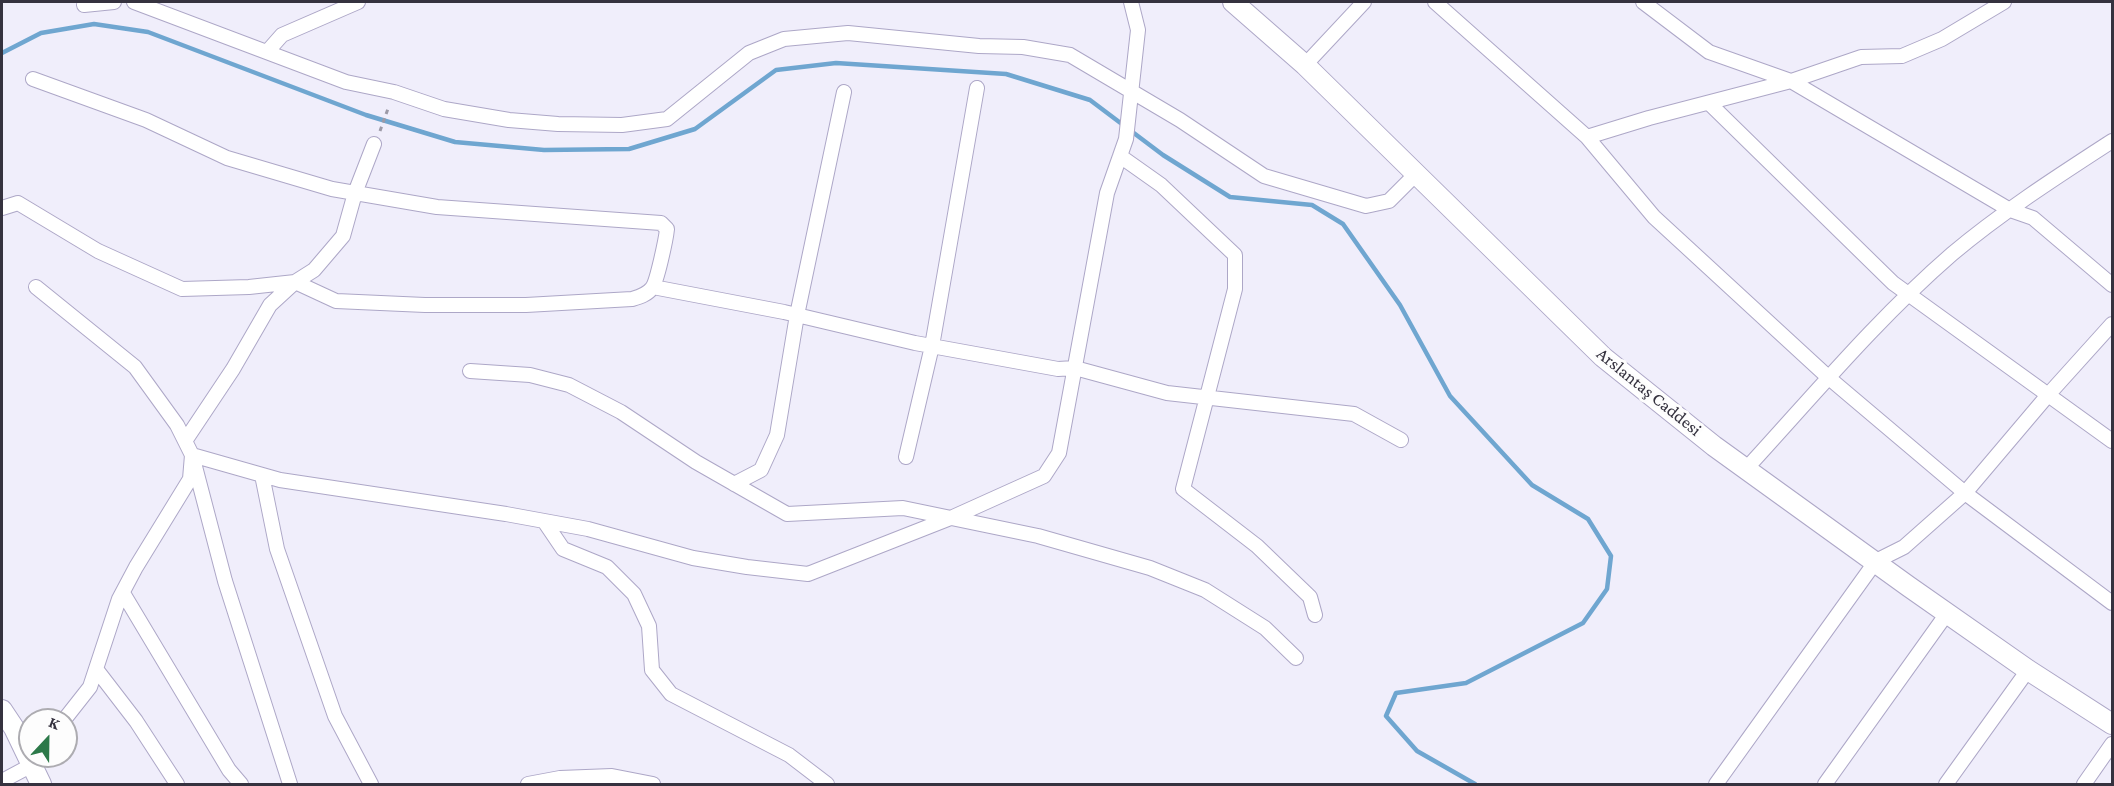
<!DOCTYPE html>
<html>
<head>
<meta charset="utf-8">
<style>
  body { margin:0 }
  #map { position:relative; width:2114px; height:786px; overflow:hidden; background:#f0eefb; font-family:"Crimson Pro",serif }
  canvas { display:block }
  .frame { position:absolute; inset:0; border:3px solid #35323f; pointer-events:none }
  .north { position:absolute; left:18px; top:708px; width:60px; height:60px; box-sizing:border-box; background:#fdfdfd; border:2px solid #adacb1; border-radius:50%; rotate:22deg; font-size:16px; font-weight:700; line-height:24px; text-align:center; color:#35323f }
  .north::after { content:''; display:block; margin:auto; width:21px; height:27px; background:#2c7949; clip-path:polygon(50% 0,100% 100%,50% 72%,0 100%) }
</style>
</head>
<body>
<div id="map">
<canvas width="2114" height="786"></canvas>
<div class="frame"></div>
<div class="north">K</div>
</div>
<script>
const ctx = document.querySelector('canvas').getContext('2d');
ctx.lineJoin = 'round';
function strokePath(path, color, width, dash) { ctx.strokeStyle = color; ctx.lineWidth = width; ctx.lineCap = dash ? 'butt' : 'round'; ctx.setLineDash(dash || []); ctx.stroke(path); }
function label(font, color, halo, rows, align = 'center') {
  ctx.font = font + ' "Crimson Pro",serif'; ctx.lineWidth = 6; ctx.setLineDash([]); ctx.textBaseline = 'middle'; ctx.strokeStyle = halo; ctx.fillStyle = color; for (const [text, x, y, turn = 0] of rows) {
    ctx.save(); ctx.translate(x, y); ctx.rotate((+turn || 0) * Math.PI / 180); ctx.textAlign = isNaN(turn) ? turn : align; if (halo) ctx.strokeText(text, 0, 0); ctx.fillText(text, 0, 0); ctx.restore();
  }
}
strokePath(new Path2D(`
  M2,53l39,-20 53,-9 54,8 218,83 89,27 89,8 85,-1 66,-20 81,-59 60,-7 170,11 84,26 73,55 67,42 82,8 31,19 57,81 50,91 82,89 56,34 23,37 -4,33 -24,34 -117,60 -70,10 -10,23 31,35 58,33`), '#6fa6d0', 4.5);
const street = new Path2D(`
  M134,2l212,80 48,10 50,17 65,11 49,4 64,1 45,-6 82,-66 35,-14 64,-6 131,13 44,1 47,8 110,65 84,56 102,30 23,-5 27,-27
  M1435,2l152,135 67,80 175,161 136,115 147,110
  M1643,2l66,50 82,29 219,129 23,8 79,67
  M84,5l30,-3
  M267,52l15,-17 76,-33
  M1305,65l59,-63
  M1709,103l184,180 219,158
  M1587,137l62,-19 142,-37 70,-24 41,-1 40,-17 62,-37
  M1120,156l41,29 74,70v34l-52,200 74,57 53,51 5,18
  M2,208l16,-5 80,48 84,38 67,-2 46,-5 41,19 89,4h101l106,-6c7,-2 15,-4 20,-11 5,-6 14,-49 15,-59l-6,-6 -224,-16 -105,-18 -105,-31 -81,-38 -113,-41
  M36,287l99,80 42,58 15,30 -2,24 -54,88 -17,32 -29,88 -26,33
  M653,287l131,25 131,31 143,26 17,-1 92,25 187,21 47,26
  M470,371l60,4 39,10 52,27 75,50 91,52 116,-6 135,28 112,32 55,22 60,38 31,30
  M185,441l48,-72 37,-64 25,-23 19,-12 29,-34 12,-43 19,-49
  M906,457l26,-111 45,-258
  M1746,469c67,-73 131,-150 206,-215 50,-42 106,-78 160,-113
  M262,475l15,74 58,167 36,68
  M734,484l27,-14 16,-35 20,-120 47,-223
  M544,521l19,28 44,18 27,27 15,32 3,44 19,24 118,61 38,29
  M123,593l106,177 12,14
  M96,669l40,52 41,63
  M2,781l30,-16 4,-7
  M290,784l-65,-203 -33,-126 88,25 226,34 82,15 105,29 54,9 61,7 145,-57 91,-41 15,-23 48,-260 19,-54 12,-109 -7,-28
  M528,784l32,-6 52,-2 41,8
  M1716,784l160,-223 28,-14 61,-54 83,-98 64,-71
  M1825,784l123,-172
  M1946,784l82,-114
  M2084,784l28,-40`);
const secondary = new Path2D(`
  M1233,2l72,63 298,292 111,89 194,140 120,84 84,54
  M2,710l12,18 27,56`);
strokePath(street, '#ada7c7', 16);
strokePath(secondary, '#ada7c7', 22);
strokePath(new Path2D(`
  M380,131l9,-25`), '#9c9aa7', 3, [4.5, 4.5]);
strokePath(street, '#fff', 14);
strokePath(secondary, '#fff', 20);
label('18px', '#35323f', '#fdfdfd', [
  ["Arslantaş Caddesi",1649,392,39]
]);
</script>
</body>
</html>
